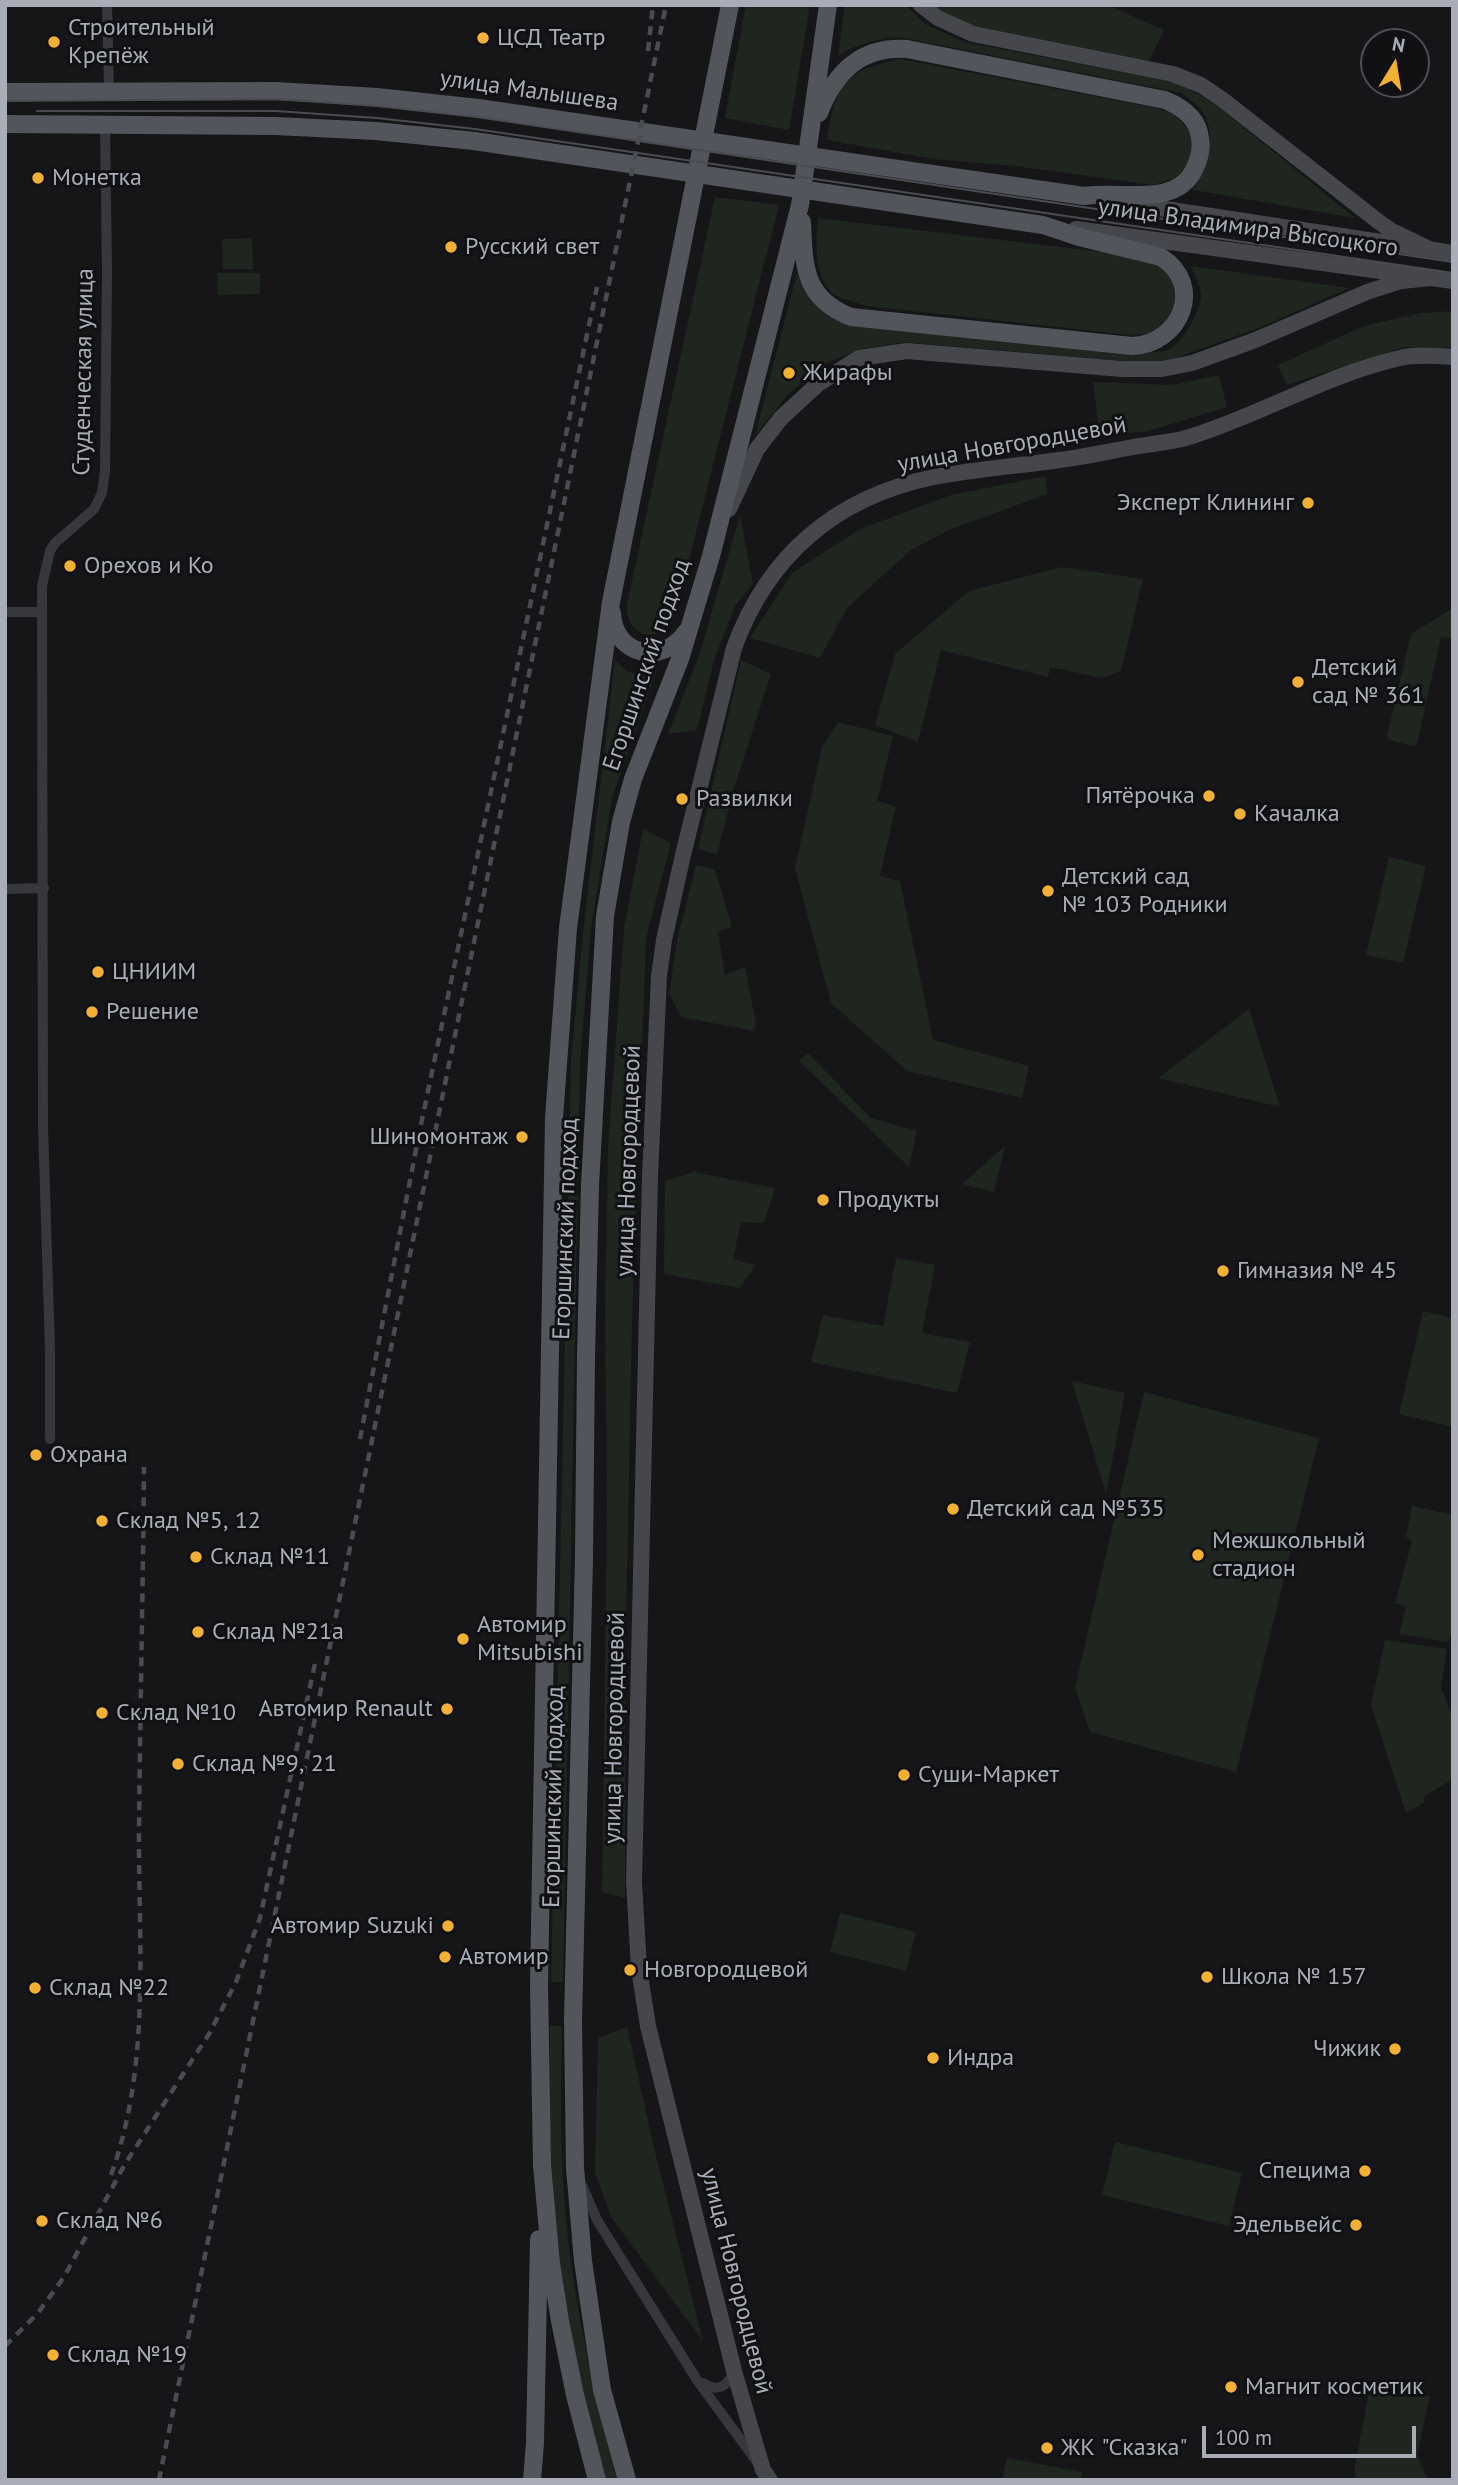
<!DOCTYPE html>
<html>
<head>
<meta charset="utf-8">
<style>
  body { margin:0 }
  #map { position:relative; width:1458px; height:2485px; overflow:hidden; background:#161618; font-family:"PT Sans",sans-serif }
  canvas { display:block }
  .frame { position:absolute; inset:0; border:7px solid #a8adb8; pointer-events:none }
  .north { position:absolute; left:1360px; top:28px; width:70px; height:70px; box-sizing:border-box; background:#111113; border:2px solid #4d4f55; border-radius:50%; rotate:11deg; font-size:19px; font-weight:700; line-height:28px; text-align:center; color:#a8adb8 }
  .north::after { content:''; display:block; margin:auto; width:24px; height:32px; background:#f2b134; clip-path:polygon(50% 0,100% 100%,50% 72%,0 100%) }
  .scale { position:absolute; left:1202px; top:2426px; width:214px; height:32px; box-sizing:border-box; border:4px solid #a8adb8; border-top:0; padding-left:9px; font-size:21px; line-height:24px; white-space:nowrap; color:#a8adb8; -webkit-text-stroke:5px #111113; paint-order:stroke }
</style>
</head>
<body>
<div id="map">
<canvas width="1458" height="2485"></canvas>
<div class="frame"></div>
<div class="north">N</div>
<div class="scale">100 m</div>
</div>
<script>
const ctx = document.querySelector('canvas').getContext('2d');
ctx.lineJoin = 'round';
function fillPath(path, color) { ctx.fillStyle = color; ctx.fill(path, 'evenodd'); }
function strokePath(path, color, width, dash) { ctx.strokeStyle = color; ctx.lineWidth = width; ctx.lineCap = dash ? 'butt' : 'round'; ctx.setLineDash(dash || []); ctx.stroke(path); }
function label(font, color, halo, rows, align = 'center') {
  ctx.font = font + ' "PT Sans",sans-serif'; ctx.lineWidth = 6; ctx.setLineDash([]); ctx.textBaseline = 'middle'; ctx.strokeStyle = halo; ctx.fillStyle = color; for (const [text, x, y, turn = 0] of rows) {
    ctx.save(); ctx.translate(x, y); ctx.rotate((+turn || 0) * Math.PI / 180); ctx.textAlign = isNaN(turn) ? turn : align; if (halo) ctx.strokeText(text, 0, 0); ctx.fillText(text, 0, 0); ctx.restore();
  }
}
fillPath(new Path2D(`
  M746,5h64l-21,125 -64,-12z
  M845,5h61l17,18 41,19 215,41 37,22 139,113 -162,-28c14,-25 27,-57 6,-83 -5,-5 -12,-10 -17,-14l-283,-56c-23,2 -41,6 -61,19z
  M935,5h172l57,25 -16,33 -173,-36 -31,-15z
  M900,59l256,49 15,5 9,7 10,11 4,18 -6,16 -12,12 -22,8 -139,-19 -82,-7 -106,-19c9,-55 16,-69 73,-81z
  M715,197l64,8 -105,414c-18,27 -49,17 -47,-15z
  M818,218l309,37c12,3 26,5 36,13 18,17 15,49 -6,62 -8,5 -18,4 -27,5l-263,-29c-8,-3 -18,-5 -26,-8 -29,-13 -25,-55 -23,-80z
  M252,238l1,31h-30l-1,-30z
  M1191,266l158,22 -88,39 -91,33 -19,3 -247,-21 -43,7 -40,16 -35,32 -31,39 42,-163c6,22 26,40 46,50l300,30c7,-1 20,-1 27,-4 13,-8 30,-37 31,-52 0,-11 -6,-21 -10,-31z
  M217,273h43v21l-42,1z
  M1453,311v37l-49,-1 -117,38 -9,-20 86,-39 57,-13z
  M1219,375l8,32 -79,24 -48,6 -7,-55 79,3z
  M1046,476l1,18 -98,36 -38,20 -64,58 -27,50 -70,-20 42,-65 68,-44 91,-34z
  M740,515l13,69 -18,22 -21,54 -17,70 -29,4 32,-81z
  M1062,567l81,12 -22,92 -19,7 -52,-11 -2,10 -107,-27 -23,92 -43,-17 20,-71 74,-63z
  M1453,608v31l-12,-2 -24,107 -3,2 -25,-6 -2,-5 24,-101z
  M615,660l13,12 19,4 10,-7 -45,129 -21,131 -11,134 -17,919h-12l20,-921 12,-129z
  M741,660l30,14 -36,111 -18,69 -19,-5z
  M838,722l55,14 -16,65 19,5 -16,70 20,5 33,159 96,26 -7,32 -115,-27 -76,-68 -36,-135 27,-121z
  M643,829l28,14 -25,95 -14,383 -7,353v224l-23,-6 5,-387 -2,-195 3,-162 16,-220z
  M1389,857l37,9 -23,97 -37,-8z
  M696,865l19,4 17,58 -14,5 7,43 20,-8 11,57 -2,7 -73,-14 -12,-24 9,-57z
  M1249,1009l31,98 -122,-29z
  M808,1053l63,65 46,13 -8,36 -110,-106z
  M1005,1146l-11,46 -32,-8z
  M694,1172l81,16 -11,35 -23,-1 -8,37 23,6 -16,23 -76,-14 1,-93z
  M896,1258l39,7 -13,68 48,9 -13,51 -146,-31 12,-47 60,11z
  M1423,1311l30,7v109l-54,-13z
  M1072,1381l53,12 -19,101z
  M1144,1392l175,46 -83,334 -146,-40 -15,-45z
  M1412,1506l41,9v110l-4,17 -50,-8 7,-27 -11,-4 17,-62 -6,-4z
  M1385,1640l62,9 -6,38 12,32v60l-30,18 2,5 -19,11 -35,-108z
  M840,1913l76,19 -10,39 -76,-19z
  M550,2026h12c-1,52 -2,103 1,155 6,101 28,201 54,299h-13c-17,-65 -33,-132 -43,-198 -12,-85 -12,-171 -11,-256z
  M627,2027l28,125 48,189 -92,-124 -16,-45 3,-134z
  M1115,2142l127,31 -13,53 -127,-31z
  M1371,2383l59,13 -13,59 11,25h-73v-15z
  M1007,2458l75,14 -1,8h-79z`), '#1e261f');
strokePath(new Path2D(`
  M107,5l2,86
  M5,612h37
  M5,889l39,-1
  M50,1439v-89l-7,-224 -1,-540 8,-35 5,-8 39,-34 8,-16 3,-22 2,-198 -2,-149
  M581,2183l16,37 100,160 60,82
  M703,2383c16,10 24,3 31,-12`), '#37383d', 10);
strokePath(new Path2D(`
  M921,5l17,13 35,16 200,40 28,11 22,15 156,122 13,9 37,18
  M1113,201l340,52
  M1076,229l377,52
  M729,509l28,-60 24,-31 37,-34 41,-26 48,-7 215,18h40l30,-6 61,-22 114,-49 34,-11 30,-3
  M770,2480l-7,-10 -29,-99 -86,-345 -9,-57 -5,-87 16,-705 9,-201 5,-36 19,-85 51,-207c34,-93 102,-151 200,-171 42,-8 84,-11 126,-17 23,-3 46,-8 68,-12 19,-4 40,-5 58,-10 73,-22 139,-63 214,-80 16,-4 36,-2 53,-1`), '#45474d', 16);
strokePath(new Path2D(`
  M5,92l271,-1 101,6 101,11 606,88c37,-6 91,12 110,-26 5,-10 8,-21 6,-32 -2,-20 -18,-31 -35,-38l-258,-51c-46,-3 -72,23 -88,64
  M5,124l271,2 100,5 98,10 569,84 36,12 82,20c44,28 20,87 -29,89l-281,-29c-48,-19 -47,-51 -49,-95
  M612,613c2,43 51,53 74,19
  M532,2480l3,-37 4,-204
  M597,2480l-22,-85 -15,-74 -9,-57 -9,-99 -3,-180 15,-867 14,-190 43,-326 119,-597
  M627,2480l-25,-90 -19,-129 -8,-93 -2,-147 11,-464 2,-201 4,-171 15,-269 16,-94 12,-43 47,-120 31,-103 89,-351 28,-200`), '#53555c', 18);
strokePath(new Path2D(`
  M5,101l271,-2 101,7 100,11 976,145
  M37,111h239l101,7 98,11 978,144`), '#4a4c52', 2);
strokePath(new Path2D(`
  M648,51l5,-46
  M360,1439l59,-305 178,-847
  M111,2175c39,-107 28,-225 28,-337 1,-123 4,-247 5,-371
  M5,2346l33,-33 26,-36 61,-113 84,-130 27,-52 24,-64 56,-259
  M159,2480l507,-2475`), '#4a4c52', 4.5, [9, 7]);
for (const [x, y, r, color] of [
  [483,38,7,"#f2b134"],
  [54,42,7,"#f2b134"],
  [38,178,7,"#f2b134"],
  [451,247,7,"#f2b134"],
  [789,373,7,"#f2b134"],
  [1308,503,7,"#f2b134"],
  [70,566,7,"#f2b134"],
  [1298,682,7,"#f2b134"],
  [1209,796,7,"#f2b134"],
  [682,799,7,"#f2b134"],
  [1240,814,7,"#f2b134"],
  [1048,891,7,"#f2b134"],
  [98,972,7,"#f2b134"],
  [92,1012,7,"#f2b134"],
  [522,1137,7,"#f2b134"],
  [823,1200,7,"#f2b134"],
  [1223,1271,7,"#f2b134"],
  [36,1455,7,"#f2b134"],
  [953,1509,7,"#f2b134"],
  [102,1521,7,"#f2b134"],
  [1198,1555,7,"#f2b134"],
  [196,1557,7,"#f2b134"],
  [198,1632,7,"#f2b134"],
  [463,1639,7,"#f2b134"],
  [447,1709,7,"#f2b134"],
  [102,1713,7,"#f2b134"],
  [178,1764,7,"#f2b134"],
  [904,1775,7,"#f2b134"],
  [448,1926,7,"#f2b134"],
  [445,1957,7,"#f2b134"],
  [630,1970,7,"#f2b134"],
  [1207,1977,7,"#f2b134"],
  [35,1988,7,"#f2b134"],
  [1395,2049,7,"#f2b134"],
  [933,2058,7,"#f2b134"],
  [1365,2171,7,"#f2b134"],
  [42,2221,7,"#f2b134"],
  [1356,2225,7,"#f2b134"],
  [53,2355,7,"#f2b134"],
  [1231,2387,7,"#f2b134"],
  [1047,2448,7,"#f2b134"]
]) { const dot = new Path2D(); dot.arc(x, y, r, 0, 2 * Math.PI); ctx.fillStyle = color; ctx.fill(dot); strokePath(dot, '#111113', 2.5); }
label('24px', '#a8adb8', '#111113', [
  ["Строительный",68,28],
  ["Крепёж",68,56],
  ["ЦСД Театр",497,38],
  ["Монетка",52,178],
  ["Русский свет",465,247],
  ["Жирафы",803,373],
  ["Эксперт Клининг",1294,503,"right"],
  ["Орехов и Ко",84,566],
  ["Детский",1312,668],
  ["сад № 361",1312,696],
  ["Пятёрочка",1195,796,"right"],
  ["Развилки",696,799],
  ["Качалка",1254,814],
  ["Детский сад",1062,877],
  ["№ 103 Родники",1062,905],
  ["ЦНИИМ",112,972],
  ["Решение",106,1012],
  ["Шиномонтаж",508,1137,"right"],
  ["Продукты",837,1200],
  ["Гимназия № 45",1237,1271],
  ["Охрана",50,1455],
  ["Детский сад №535",967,1509],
  ["Склад №5, 12",116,1521],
  ["Межшкольный",1212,1541],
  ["стадион",1212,1569],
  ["Склад №11",210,1557],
  ["Автомир",477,1625],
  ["Mitsubishi",477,1653],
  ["Склад №21а",212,1632],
  ["Автомир Renault",433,1709,"right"],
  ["Склад №10",116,1713],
  ["Склад №9, 21",192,1764],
  ["Суши-Маркет",918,1775],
  ["Автомир Suzuki",434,1926,"right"],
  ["Автомир",459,1957],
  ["Новгородцевой",644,1970],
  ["Школа № 157",1221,1977],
  ["Склад №22",49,1988],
  ["Чижик",1381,2049,"right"],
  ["Индра",947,2058],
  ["Специма",1351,2171,"right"],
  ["Склад №6",56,2221],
  ["Эдельвейс",1342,2225,"right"],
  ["Склад №19",67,2355],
  ["Магнит косметик",1245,2387],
  ["ЖК \"Сказка\"",1061,2448]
], 'left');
label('24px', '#a8adb8', '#111113', [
  ["улица Малышева",529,91,8],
  ["улица Владимира Высоцкого",1248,228,8],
  ["Студенческая улица",84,372,-89],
  ["улица Новгородцевой",1012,445,-10],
  ["Егоршинский подход",647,665,-71],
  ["улица Новгородцевой",629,1161,-88],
  ["Егоршинский подход",566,1229,-88],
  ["улица Новгородцевой",615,1728,-89],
  ["Егоршинский подход",554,1797,-89],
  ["улица Новгородцевой",736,2281,76]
]);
</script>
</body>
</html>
